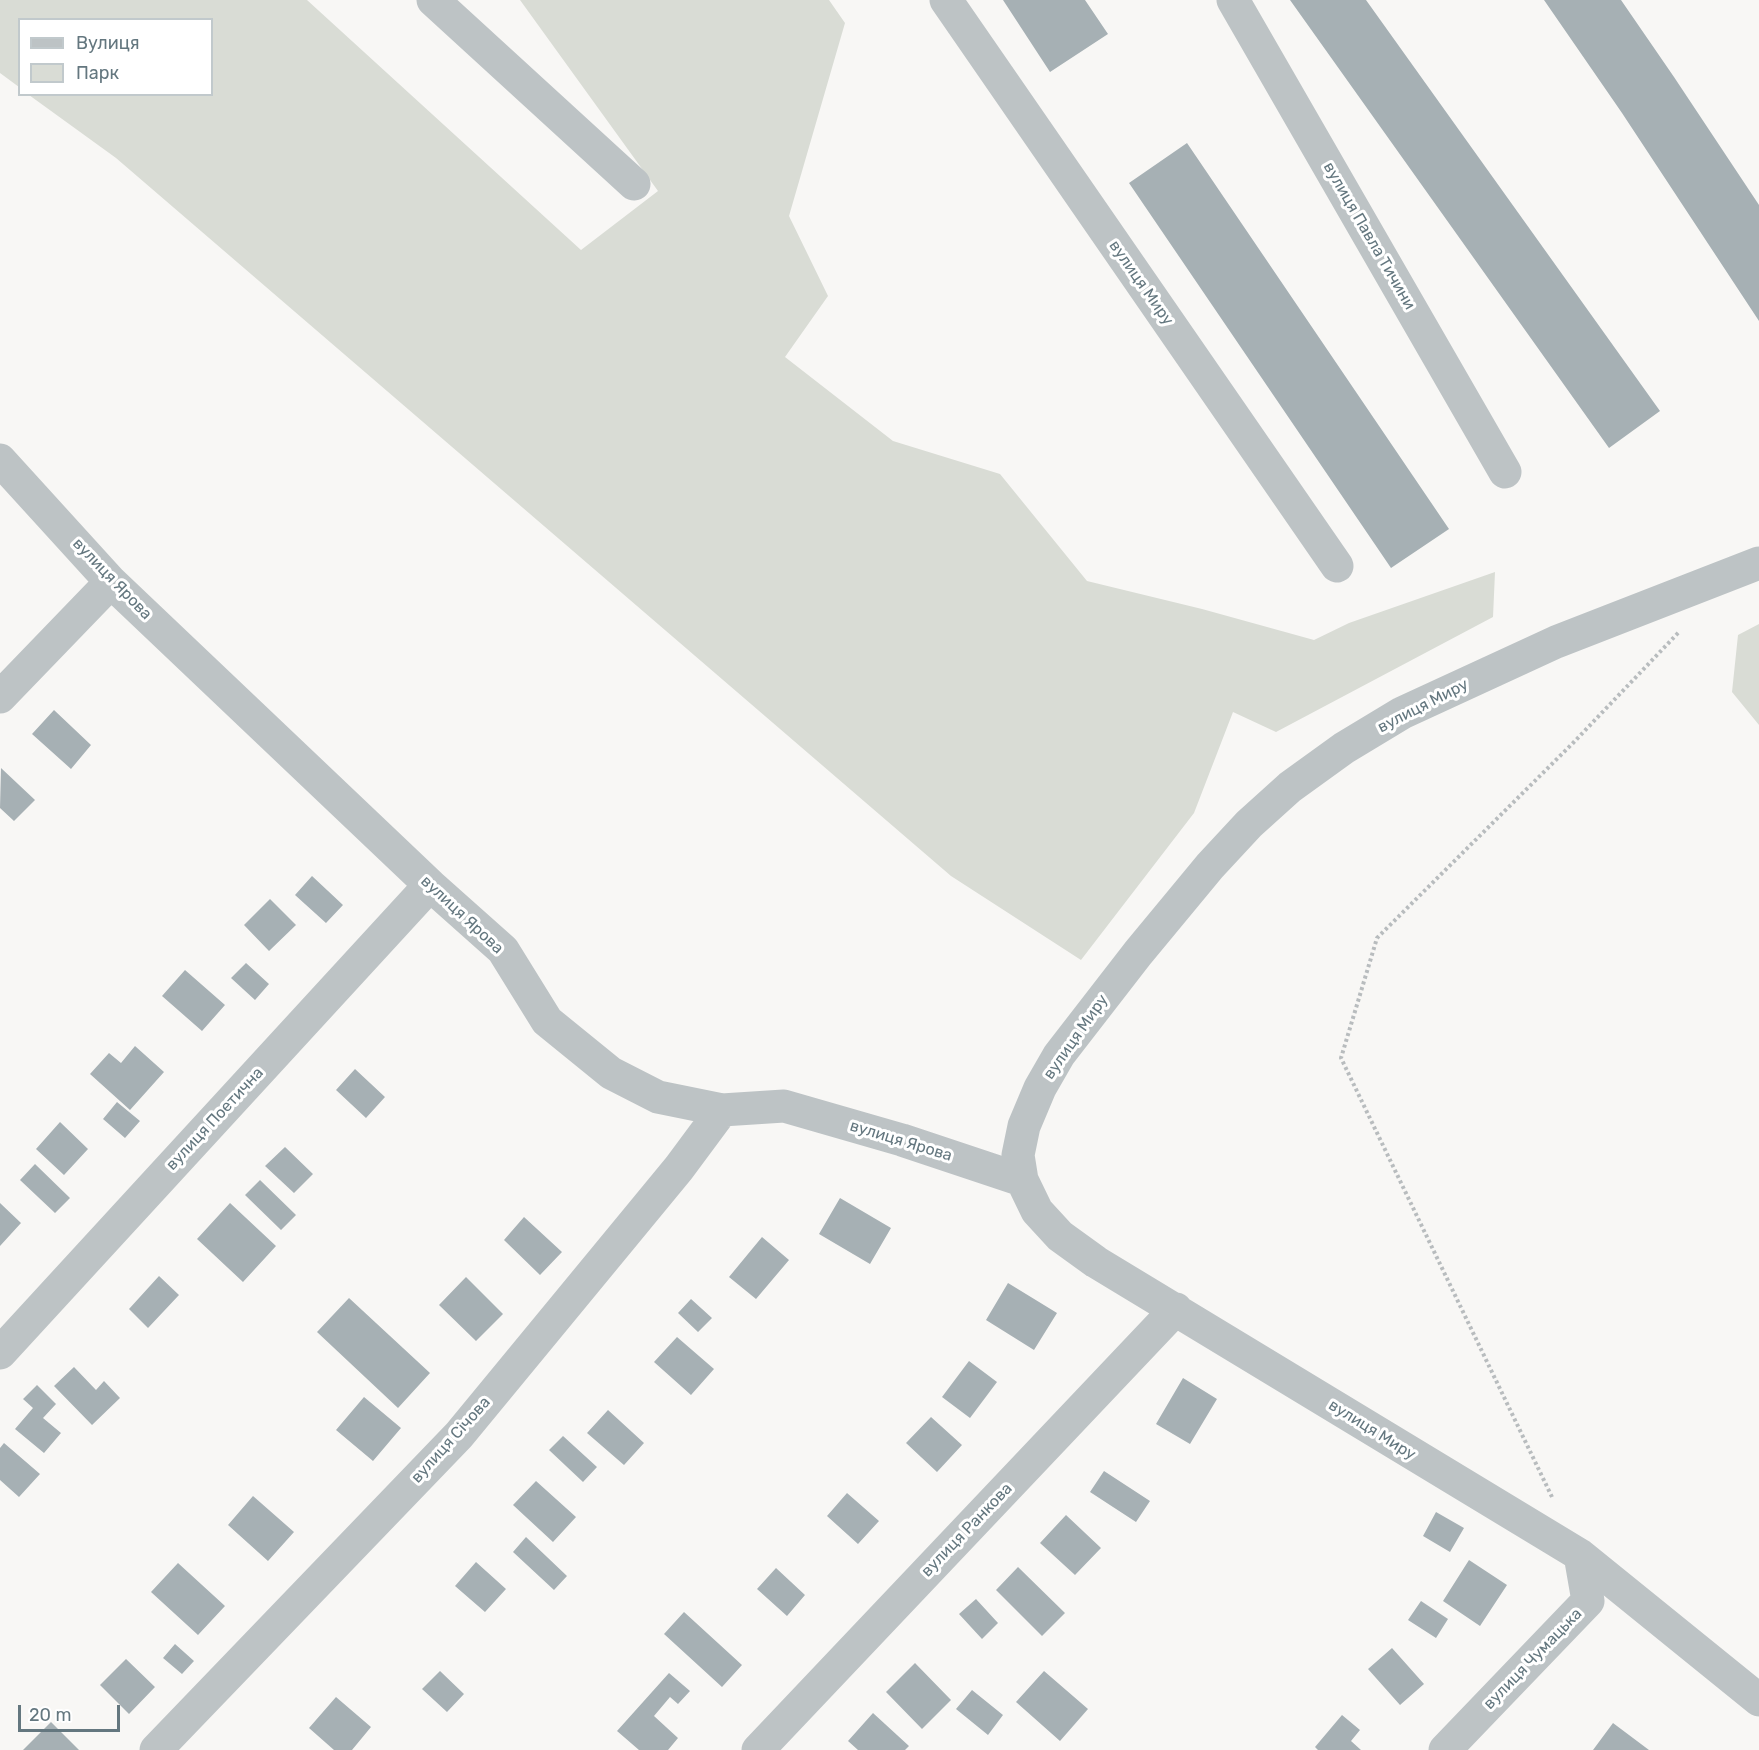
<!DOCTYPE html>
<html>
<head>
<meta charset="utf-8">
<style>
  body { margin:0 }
  #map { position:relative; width:1759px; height:1750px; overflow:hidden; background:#f8f7f5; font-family:Rubik,sans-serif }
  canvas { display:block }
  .legend { position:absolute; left:18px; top:18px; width:195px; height:78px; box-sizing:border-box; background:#fff; border:2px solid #c1c9cc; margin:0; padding:8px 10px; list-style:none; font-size:18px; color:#64777f }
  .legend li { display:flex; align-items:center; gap:12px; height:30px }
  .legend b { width:30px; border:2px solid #c1c9cc }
  .scale { position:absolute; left:18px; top:1705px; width:102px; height:27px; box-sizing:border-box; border:3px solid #64777f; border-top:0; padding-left:8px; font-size:18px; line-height:21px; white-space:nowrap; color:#64777f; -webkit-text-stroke:4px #fff; paint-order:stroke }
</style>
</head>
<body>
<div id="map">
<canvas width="1759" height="1750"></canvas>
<ul class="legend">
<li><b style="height:8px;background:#bdc3c5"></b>Вулиця</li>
<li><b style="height:16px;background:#d9dcd5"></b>Парк</li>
</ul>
<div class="scale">20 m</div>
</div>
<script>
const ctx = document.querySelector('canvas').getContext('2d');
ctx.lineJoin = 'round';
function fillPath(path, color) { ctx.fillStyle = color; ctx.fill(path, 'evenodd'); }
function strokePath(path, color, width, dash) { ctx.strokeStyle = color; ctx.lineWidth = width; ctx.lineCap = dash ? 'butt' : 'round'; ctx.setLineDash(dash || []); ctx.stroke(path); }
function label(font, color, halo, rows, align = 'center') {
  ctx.font = font + ' Rubik,sans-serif'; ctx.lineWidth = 6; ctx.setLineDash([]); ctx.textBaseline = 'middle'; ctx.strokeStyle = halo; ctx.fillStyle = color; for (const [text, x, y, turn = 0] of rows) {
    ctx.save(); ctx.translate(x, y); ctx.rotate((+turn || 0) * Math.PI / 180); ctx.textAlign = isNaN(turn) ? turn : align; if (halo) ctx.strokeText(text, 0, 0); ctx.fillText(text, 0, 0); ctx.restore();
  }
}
fillPath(new Path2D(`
  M0,0h307l274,250 77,-59 -138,-191h309l16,23 -56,193 39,80 -43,61 108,84 107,33 87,107 115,28 112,31 35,-17 146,-51 -2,45 -217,115 -43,-20 -39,101 -113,147 -130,-84 -835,-718 -87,-63 183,-1v-74h-192l-1,67 -19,-14z
  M1759,624v101l-27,-33 6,-57z`), '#d9dcd5');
fillPath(new Path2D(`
  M1003,0h82l23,34 -58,38z
  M1290,0h76l294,411 -51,37z
  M1544,0h77l53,77 85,128v116l-137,-208z
  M1187,143l262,386 -58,39 -262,-385z
  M54,710l37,35 -20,24 -39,-35z
  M1,768l34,32 -21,21 -14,-13z
  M312,876l31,29 -17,18 -31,-28z
  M270,899l26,26 -27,26 -25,-26z
  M246,963l23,21 -14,16 -24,-22z
  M185,970l40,35 -23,26 -40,-35z
  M135,1046l29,26 -34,38 -40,-36 19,-21 12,10z
  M355,1069l30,28 -19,21 -30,-28z
  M117,1102l23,19 -15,17 -22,-19z
  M60,1122l28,27 -24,26 -28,-26z
  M285,1147l28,27 -19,19 -29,-27z
  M35,1164l35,34 -15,15 -35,-33z
  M260,1180l36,35 -15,15 -36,-35z
  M840,1198l51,30 -21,36 -51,-30z
  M0,1203l21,20 -21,23z
  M230,1203l46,43 -33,36 -46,-43z
  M524,1217l38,35 -22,23 -36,-35z
  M762,1237l27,23 -33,39 -27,-22z
  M159,1276l20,19 -31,33 -19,-19z
  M466,1277l37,37 -27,27 -37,-36z
  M1008,1283l49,30 -23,37 -48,-30z
  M349,1298l81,75 -32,35 -81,-76z
  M691,1299l21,19 -14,14 -20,-19z
  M677,1337l37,32 -23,26 -37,-33z
  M969,1361l28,21 -27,36 -28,-21z
  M74,1367l22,23 8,-9 16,17 -28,27 -38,-39z
  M1183,1378l34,21 -27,45 -34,-20z
  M37,1385l19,19 -13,14 18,15 -17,20 -29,-24 18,-21 -10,-9z
  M364,1397l37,31 -28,33 -37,-31z
  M608,1410l36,33 -20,22 -37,-32z
  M931,1417l31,28 -25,27 -31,-29z
  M563,1436l34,31 -14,15 -34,-32z
  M4,1443l36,31 -21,23 -19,-17v-32z
  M1104,1471l46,30 -14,21 -46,-30z
  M536,1481l40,36 -23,25 -40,-37z
  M847,1493l32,28 -21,23 -31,-28z
  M253,1496l41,36 -26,29 -40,-36z
  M1436,1512l28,16 -14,24 -27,-16z
  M1066,1515l35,33 -26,27 -35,-32z
  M526,1537l41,39 -13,14 -41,-38z
  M1469,1560l38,25 -27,41 -37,-25z
  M476,1562l30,27 -21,23 -30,-26z
  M178,1563l47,43 -27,29 -47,-43z
  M1018,1567l47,46 -23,23 -46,-46z
  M776,1568l29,27 -18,21 -30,-27z
  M976,1599l22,24 -16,16 -23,-25z
  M1421,1601l27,18 -12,19 -28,-18z
  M684,1612l58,53 -20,22 -58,-53z
  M175,1644l19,17 -12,13 -19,-16z
  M1392,1648l32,36 -24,21 -32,-36z
  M126,1659l29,28 -26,27 -29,-29z
  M915,1663l36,37 -29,29 -36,-37z
  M440,1671l24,23 -17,18 -25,-23z
  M1044,1671l44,38 -28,32 -44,-39z
  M669,1673l21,18 -12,13 -8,-7 -16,19 24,22 -10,12h-29l-22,-19z
  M972,1690l31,25 -15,20 -32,-26z
  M336,1697l35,30 -19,23h-18l-25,-22z
  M873,1713l36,33 -4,4h-47l-10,-9z
  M1342,1715l18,15 -9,11 10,9h-43l-3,-3z
  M51,1722l28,28h-56z
  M1613,1723l36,27h-56z`), '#a6b0b4');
strokePath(new Path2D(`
  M1552,1497l-211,-439 36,-120 196,-195 106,-111`), '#b8bcbe', 4, [3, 3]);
strokePath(new Path2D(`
  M433,0l201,184
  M946,0l391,566
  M1233,0l272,472
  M0,460l111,122 319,303 73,65 44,71 64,52 47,24 64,13 62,-4 118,34 120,40
  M1759,563l-203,79 -154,71 -58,35 -54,39 -41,37 -39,42 -72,87 -79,102 -19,33 -16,38 -6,29 4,25 15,31 23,25 36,26 484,293 179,145
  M0,697l111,-115
  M0,1353l430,-468
  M156,1750l303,-315 220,-267 43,-58
  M758,1750l418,-441
  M1445,1750l143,-149 -8,-46`), '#bdc3c5', 33);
label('16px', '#64777f', '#fff', [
  ["вулиця Павла Тичини",1369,236,60],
  ["вулиця Миру",1141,283,55],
  ["вулиця Ярова",112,579,46],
  ["вулиця Миру",1423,706,-27],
  ["вулиця Ярова",462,915,43],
  ["вулиця Миру",1076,1037,-55],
  ["вулиця Поетична",215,1119,-47],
  ["вулиця Ярова",901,1141,17],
  ["вулиця Миру",1372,1430,32],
  ["вулиця Січова",451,1440,-48],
  ["вулиця Ранкова",967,1530,-46],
  ["вулиця Чумацька",1533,1659,-46]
]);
</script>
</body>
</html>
